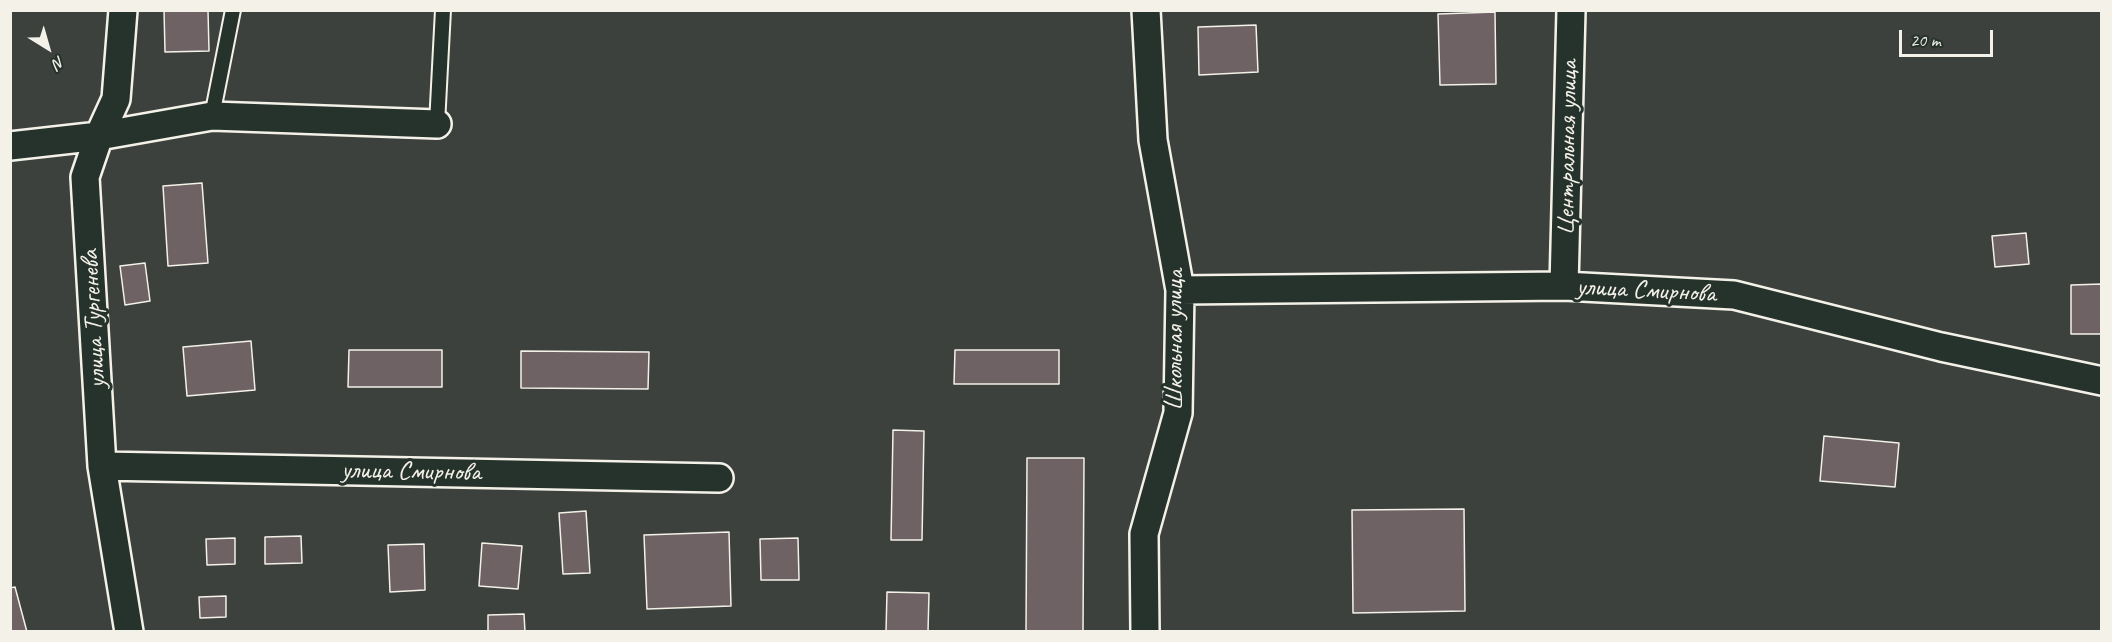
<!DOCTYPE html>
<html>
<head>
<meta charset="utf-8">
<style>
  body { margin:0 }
  #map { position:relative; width:2112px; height:642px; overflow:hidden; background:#3c413e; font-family:Caveat,sans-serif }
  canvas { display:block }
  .frame { position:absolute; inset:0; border:12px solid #f4f1e8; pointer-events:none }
  .north { position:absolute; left:18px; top:18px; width:60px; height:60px; -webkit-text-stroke:4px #26332d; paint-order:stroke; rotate:143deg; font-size:16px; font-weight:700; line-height:24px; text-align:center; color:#f4f1e8 }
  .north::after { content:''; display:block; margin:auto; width:21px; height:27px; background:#f4f1e8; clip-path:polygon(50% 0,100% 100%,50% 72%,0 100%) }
  .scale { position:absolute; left:1899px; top:30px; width:94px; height:27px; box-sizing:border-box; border:3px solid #f4f1e8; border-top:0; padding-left:8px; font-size:18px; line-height:21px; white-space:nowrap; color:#f4f1e8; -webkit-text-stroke:4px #26332d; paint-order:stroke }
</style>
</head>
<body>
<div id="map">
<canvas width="2112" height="642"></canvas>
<div class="frame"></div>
<div class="north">N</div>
<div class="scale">20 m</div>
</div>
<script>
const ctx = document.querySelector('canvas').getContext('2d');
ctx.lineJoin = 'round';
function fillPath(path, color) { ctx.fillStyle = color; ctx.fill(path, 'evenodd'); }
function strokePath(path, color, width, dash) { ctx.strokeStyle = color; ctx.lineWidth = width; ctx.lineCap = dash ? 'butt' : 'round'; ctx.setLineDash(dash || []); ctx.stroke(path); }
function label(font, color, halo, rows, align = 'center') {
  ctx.font = font + ' Caveat,sans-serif'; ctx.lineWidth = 6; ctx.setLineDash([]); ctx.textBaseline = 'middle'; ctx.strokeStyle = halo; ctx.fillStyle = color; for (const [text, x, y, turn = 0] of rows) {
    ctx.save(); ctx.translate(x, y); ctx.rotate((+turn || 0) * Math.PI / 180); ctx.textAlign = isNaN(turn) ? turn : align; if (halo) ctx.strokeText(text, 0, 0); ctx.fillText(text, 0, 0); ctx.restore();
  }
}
const building = new Path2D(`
  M164,10h44l1,41 -44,1z
  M1495,12l1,72 -56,1 -2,-71z
  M1256,25l2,47 -59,3 -1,-48z
  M202,183l6,80 -40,3 -5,-80z
  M2026,233l3,31 -34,3 -3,-31z
  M145,263l5,38 -25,4 -5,-39z
  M2102,284v50h-31v-49z
  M251,341l4,49 -68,6 -4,-49z
  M349,350h93v37h-94z
  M955,350h104v34h-105z
  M521,351l128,1 -1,37 -127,-1z
  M893,430l31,1 -2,109h-31z
  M1824,436l75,7 -4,44 -75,-6z
  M1027,458h57l-1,174h-57z
  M1464,509l1,102 -112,2 -1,-103z
  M586,511l4,62 -27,1 -4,-61z
  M729,532l2,74 -84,3 -3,-74z
  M301,536l1,27 -37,1v-27z
  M235,538v26l-28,1 -1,-26z
  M798,538l1,42h-38l-1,-41z
  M482,543l40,3 -4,43 -39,-3z
  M424,544l1,46 -35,2 -2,-47z
  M15,587l12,45h-17v-44z
  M887,592l42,1 -1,39h-42z
  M226,596v21l-26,1 -1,-21z
  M524,614l1,18h-37v-17z`);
fillPath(building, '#6e6265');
strokePath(building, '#f4f1e8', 1.5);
const lane = new Path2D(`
  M212,116l21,-106
  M437,124l6,-114`);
const street = new Path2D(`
  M123,10l-7,89 -17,37 -14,41 17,289 27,166
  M10,146l89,-10 113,-20 225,8
  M1564,286l7,-276
  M1180,290l384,-4 170,9 207,52 161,34
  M102,466l617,12
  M1145,632l-1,-98 34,-121 2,-123 -27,-150 -7,-130`);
strokePath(lane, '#f4f1e8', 18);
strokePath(street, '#f4f1e8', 32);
strokePath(lane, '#26332d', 14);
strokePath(street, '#26332d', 27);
label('26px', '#f4f1e8', '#26332d', [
  ["Центральная улица",1568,148,-89],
  ["улица Смирнова",1646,291,3],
  ["улица Тургенева",94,319,-93],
  ["Школьная улица",1175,340,-90],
  ["улица Смирнова",411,472,1]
]);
</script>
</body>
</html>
